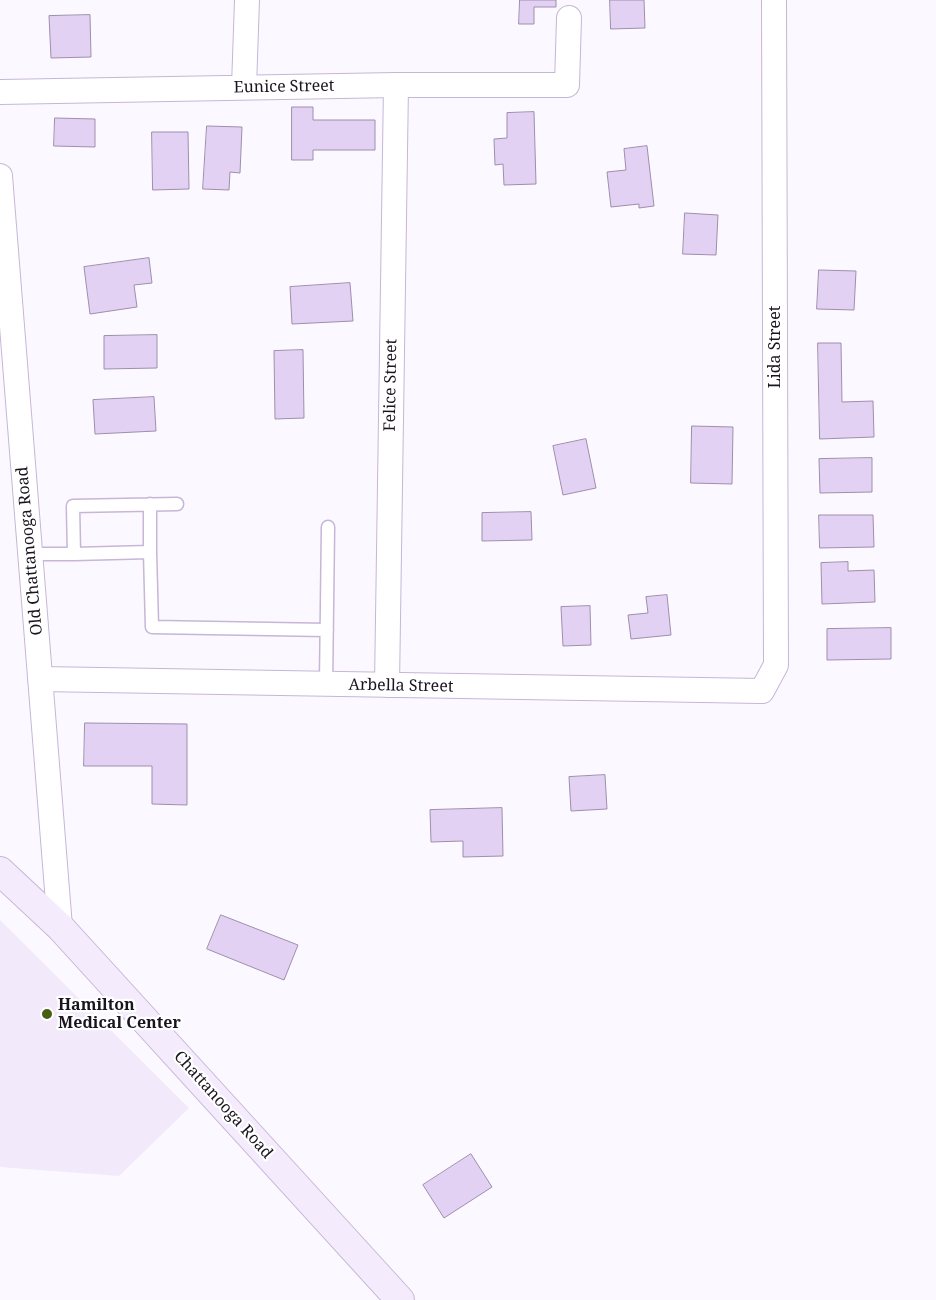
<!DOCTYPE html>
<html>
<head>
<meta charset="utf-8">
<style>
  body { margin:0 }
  canvas { display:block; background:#fbf8ff }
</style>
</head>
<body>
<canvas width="936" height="1300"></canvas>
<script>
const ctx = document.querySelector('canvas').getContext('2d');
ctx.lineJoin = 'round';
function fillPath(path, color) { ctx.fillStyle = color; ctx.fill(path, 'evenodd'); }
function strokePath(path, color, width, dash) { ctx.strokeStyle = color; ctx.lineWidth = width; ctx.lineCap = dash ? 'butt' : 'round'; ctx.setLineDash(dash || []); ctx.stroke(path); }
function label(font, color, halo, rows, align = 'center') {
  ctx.font = font + ' "Noto Serif",serif'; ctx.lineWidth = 4.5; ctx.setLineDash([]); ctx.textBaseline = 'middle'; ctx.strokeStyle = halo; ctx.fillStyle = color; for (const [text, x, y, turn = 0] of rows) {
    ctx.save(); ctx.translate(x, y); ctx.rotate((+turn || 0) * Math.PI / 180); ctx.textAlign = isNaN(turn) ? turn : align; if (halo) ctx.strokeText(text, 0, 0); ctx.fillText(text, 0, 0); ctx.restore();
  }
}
fillPath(new Path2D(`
  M0,920l189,188 -70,68 -119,-9z`), '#f2e9fa');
const building = new Path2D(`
  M520,0h36v7h-22v17h-15z
  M610,0h34l1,28 -34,1z
  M90,15l1,42 -40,1 -2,-42z
  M292,107h21v13h62v30h-62v10h-21z
  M534,112l2,72 -32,1 -1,-21 -8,1 -1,-26 13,-1v-25z
  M55,118l40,1v28l-41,-1z
  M207,126l35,1 -2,46 -10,-1 -1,18 -26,-1z
  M152,132h36l1,57 -36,1z
  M647,146l7,60 -15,2v-4l-28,3 -4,-35 19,-2 -2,-21z
  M685,213l33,2 -2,40 -33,-1z
  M149,258l3,25 -18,2 3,22 -47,7 -6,-47z
  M819,270l37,1 -2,39 -37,-1z
  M350,283l3,38 -61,3 -2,-37z
  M157,335v33l-53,1v-33z
  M818,343h23l1,59 31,-1 1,36 -54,2z
  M303,350l1,68 -29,1 -1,-68z
  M154,397l2,34 -61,3 -2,-34z
  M692,426l41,1 -1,57 -41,-1z
  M586,439l10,49 -33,7 -10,-49z
  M872,458v34l-52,1 -1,-34z
  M531,512l1,28 -50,1v-28z
  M819,515h54l1,32 -54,1z
  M848,562v9l26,-1 1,32 -53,2 -1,-41z
  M667,595l4,40 -40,4 -3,-24 20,-2 -2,-16z
  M590,606l1,39 -28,1 -2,-39z
  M891,628v31l-64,1v-31z
  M85,723l102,1v81l-35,-1v-38h-68z
  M605,775l2,34 -36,2 -2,-34z
  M502,808l1,48 -40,1v-16l-32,1 -1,-32z
  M221,915l77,30 -14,35 -77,-31z
  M471,1154l21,33 -48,31 -21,-33z`);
fillPath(building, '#e2d1f3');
strokePath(building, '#9e8eae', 1);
const lane = new Path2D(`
  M150,504v48l-76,2 -1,-48 104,-2
  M150,552l2,75 175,3
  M31,554h43
  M326,684l2,-157`);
const street = new Path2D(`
  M244,87l3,-87
  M0,92l396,-7h171l2,-67
  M0,176l60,751
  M40,679l722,12 14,-26 -2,-665
  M387,685l9,-600`);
const secondary = new Path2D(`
  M0,871l60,56 340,373`);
strokePath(lane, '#c7b6d7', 15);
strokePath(street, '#c7b6d7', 26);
strokePath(secondary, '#c7b6d7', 30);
strokePath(lane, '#fff', 12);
strokePath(street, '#fff', 24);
strokePath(secondary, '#f4ebfc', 28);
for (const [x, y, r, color] of [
  [47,1014,6,"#456011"]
]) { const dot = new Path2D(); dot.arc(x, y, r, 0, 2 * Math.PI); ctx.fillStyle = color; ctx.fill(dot); strokePath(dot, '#fff', 2); }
label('16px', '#1a141f', '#fff', [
  ["Eunice Street",284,87,-1],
  ["Lida Street",775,347,-90],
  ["Felice Street",391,385,-89],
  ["Old Chattanooga Road",30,551,-95],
  ["Arbella Street",401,686,1],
  ["Chattanooga Road",223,1105,48]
]);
label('bold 16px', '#1a141f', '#fff', [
  ["Hamilton",58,1005],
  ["Medical Center",58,1023]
], 'left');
</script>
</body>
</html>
